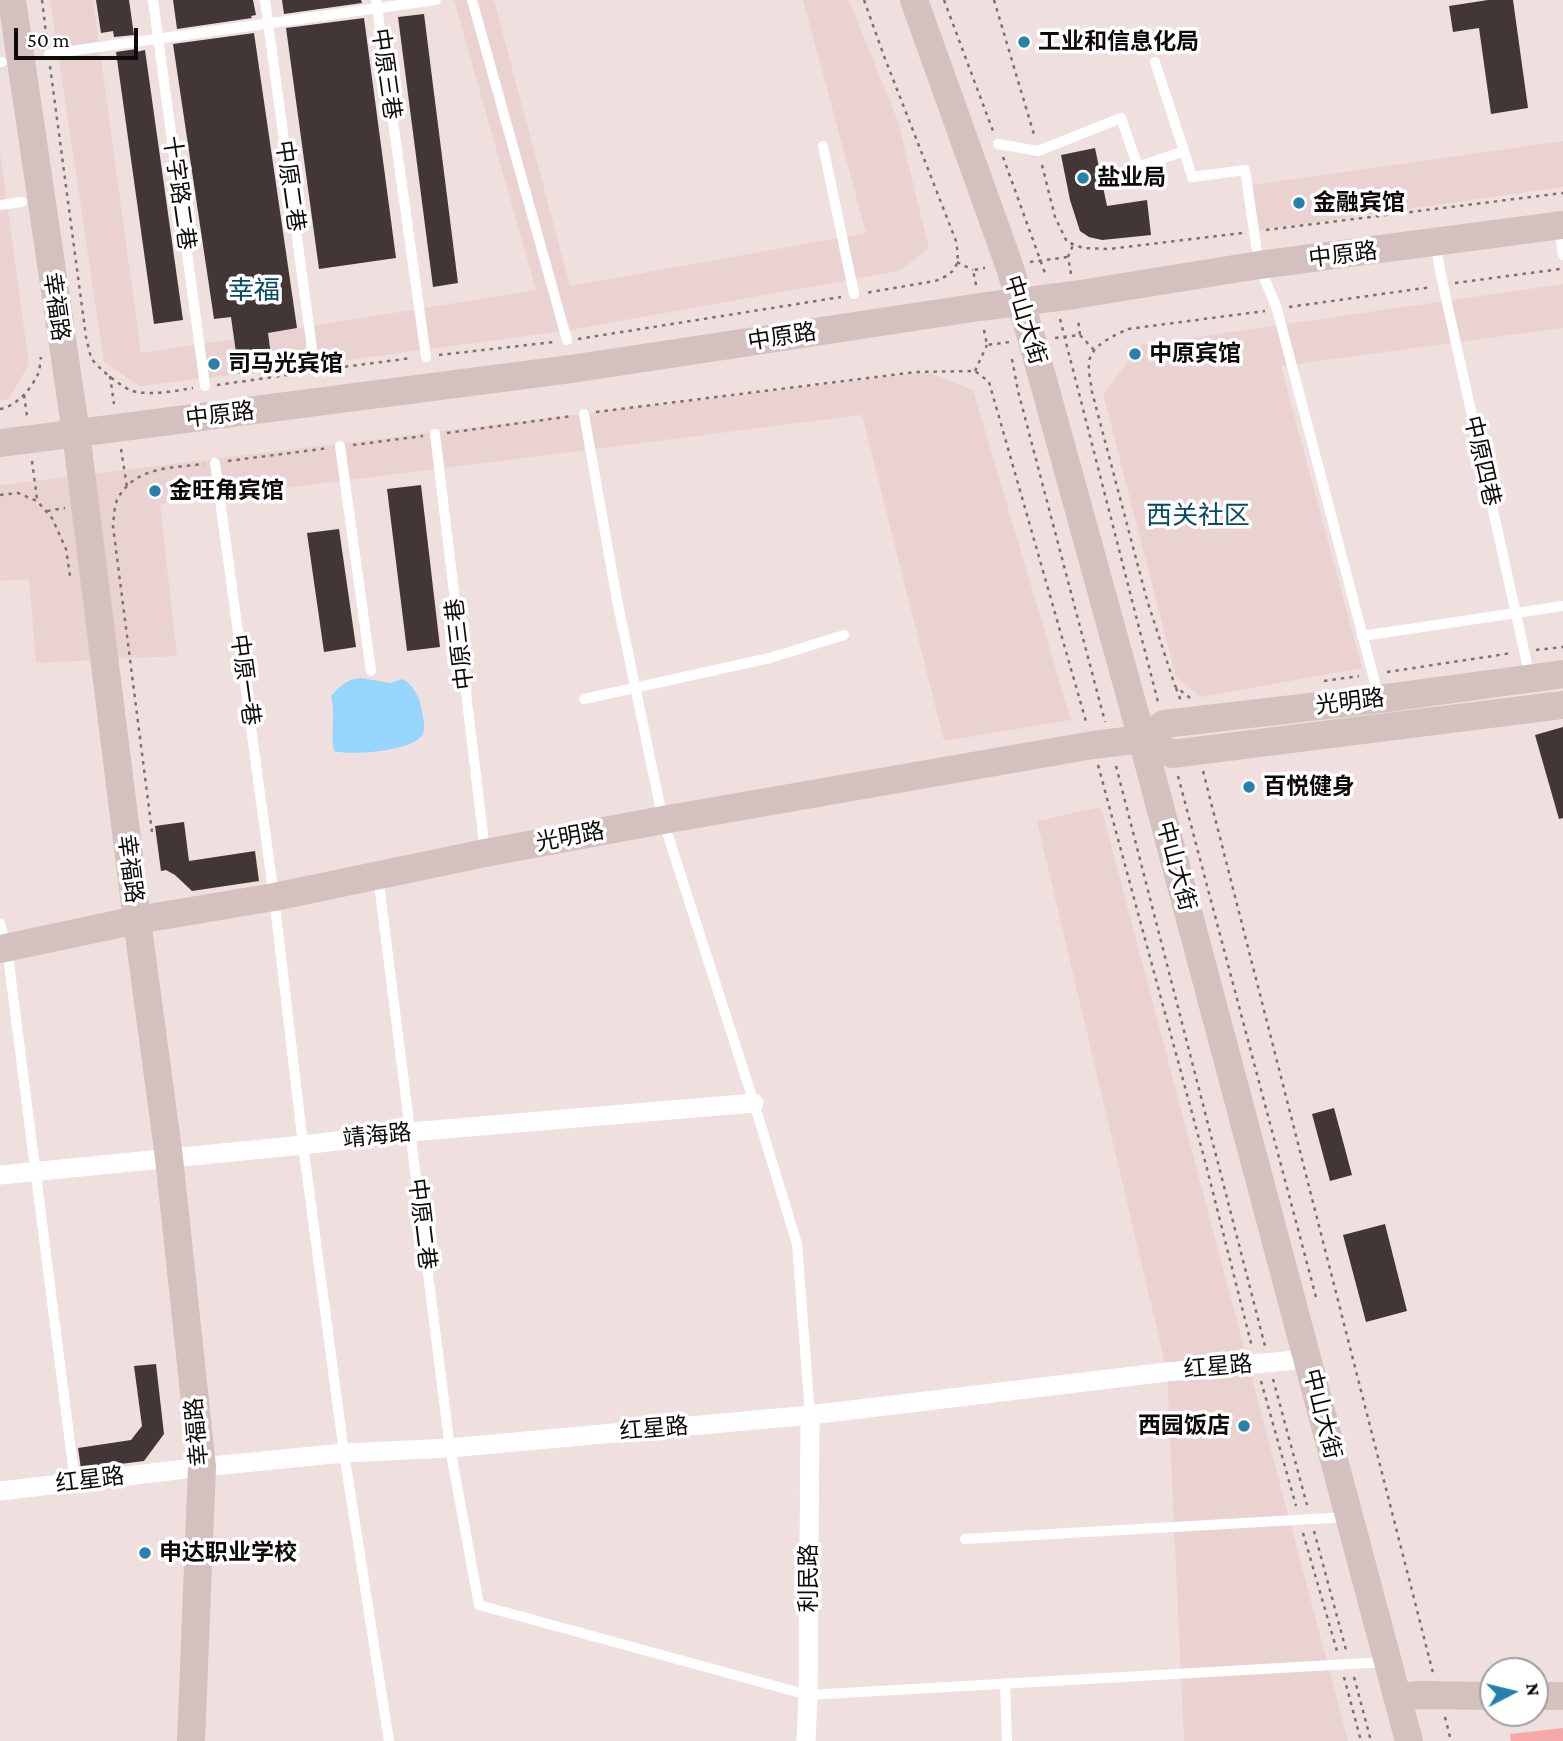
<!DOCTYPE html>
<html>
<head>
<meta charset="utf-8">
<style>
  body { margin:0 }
  #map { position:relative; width:1563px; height:1741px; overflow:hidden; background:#efe0df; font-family:"Crimson Pro",serif }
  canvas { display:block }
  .north { position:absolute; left:1479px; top:1657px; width:70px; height:70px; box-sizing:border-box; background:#fff; border:2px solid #9f9d9d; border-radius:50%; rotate:83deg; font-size:19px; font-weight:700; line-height:28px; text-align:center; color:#0f0b0b }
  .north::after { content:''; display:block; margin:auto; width:24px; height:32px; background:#2880ae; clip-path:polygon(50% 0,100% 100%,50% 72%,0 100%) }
  .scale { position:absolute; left:14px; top:28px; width:124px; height:32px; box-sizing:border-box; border:4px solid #0f0b0b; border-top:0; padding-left:9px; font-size:21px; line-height:24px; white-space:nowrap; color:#0f0b0b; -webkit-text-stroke:5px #fff; paint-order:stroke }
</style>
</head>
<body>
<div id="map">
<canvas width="1563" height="1741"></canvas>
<div class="north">N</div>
<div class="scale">50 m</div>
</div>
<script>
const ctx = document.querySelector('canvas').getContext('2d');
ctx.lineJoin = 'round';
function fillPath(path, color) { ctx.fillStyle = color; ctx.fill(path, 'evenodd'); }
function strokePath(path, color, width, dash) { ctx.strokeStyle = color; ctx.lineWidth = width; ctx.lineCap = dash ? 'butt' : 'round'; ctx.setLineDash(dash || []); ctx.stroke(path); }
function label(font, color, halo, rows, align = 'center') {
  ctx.font = font + ' "Crimson Pro","Noto Sans SC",serif'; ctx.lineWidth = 7; ctx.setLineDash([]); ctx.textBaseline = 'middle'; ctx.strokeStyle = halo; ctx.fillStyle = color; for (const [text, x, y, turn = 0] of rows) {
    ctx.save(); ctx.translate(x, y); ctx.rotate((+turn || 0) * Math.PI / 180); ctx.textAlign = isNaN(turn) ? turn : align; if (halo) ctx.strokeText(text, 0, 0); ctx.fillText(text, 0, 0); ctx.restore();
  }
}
fillPath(new Path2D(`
  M50,0h43l48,353 93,-14 5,35 -100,12 -35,-24z
  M454,0h40l76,286 296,-53 -63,-233h46l49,121 31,128 -30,22 -335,60 -291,39 -5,-37 268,-43z
  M1563,141v46l-304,43 -7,-45z
  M0,152l29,212 -20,35 -9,2z
  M1563,284v44l-282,38 81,302 -161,29 -25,-20 -73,-283 38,-49z
  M927,372l46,18 98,330 -127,21 -82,-326 -702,89 17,152 -141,7 -7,-84 -29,2v-96z
  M1101,807l247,934h-164l-17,-369 -130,-551z`), '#ead2d1');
fillPath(new Path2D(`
  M1563,1728v13h-52l-1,-7z`), '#f5a8a8');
fillPath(new Path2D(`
  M361,678l29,5 13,-4c9,5 16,17 18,27 1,8 5,20 2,27 -5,18 -74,23 -89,18 -4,-18 2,-37 -3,-55 9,-10 16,-17 30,-18z`), '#95d5fe');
fillPath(new Path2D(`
  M96,0h33l5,35 -20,2 -1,-6 -12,2z
  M173,0h80l3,15 -5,1 1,2 -75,11z
  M282,0h79l1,3 -78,11z
  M1488,0h25l15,108 -37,6 -12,-86 -26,4 -4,-26z
  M424,14l34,269 -25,4 -35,-270z
  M364,18l32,240 -77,11 -33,-241z
  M254,33l43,295 -29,5 5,37 -34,4 -8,-57 -17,2 -41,-275z
  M136,49v3l9,-2 38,270 -29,4 -38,-272z
  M1095,148l12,58 40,-6 4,35 -49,5 -13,-3 -9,-6 -10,-31 -9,-45z
  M421,485l19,162 -33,4 -20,-162z
  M339,529l17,118 -32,5 -17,-119z
  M1563,727v91l-4,1 -24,-84z
  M184,822l5,39 66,-10 4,30 -67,10 -17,-16 -9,-5 -5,1 -6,-45z
  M1334,1108l18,67 -22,6 -18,-67z
  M1385,1224l22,87 -41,11 -23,-87z
  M156,1364l8,70 -20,27 -63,8 -3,-21 53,-8 11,-14 -8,-60z`), '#423636');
strokePath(new Path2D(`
  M42,0l5,42
  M864,0l20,56 72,185c4,24 2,31 -21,40l-70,12
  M944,0l49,131
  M994,0l41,138
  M50,66l36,271c2,7 3,16 6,22 7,10 33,32 45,33 18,3 38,-1 56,-4
  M1003,157l43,119
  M1042,165l13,52 12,25 16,6 26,1 133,-16
  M1266,230l297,-37
  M957,262l16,8
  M1030,262l38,-5
  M1071,274l-3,-17 5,-12
  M1455,283l105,-14
  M976,285l-3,-15 12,-2
  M1289,307l143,-20
  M1060,319l98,383
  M984,330l3,15 23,-3
  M1080,335l14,15
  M1055,338l25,-3 -2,-16
  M578,339l263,-42
  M439,355l115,-13
  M1012,359l6,32 87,331
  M328,369l84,-11
  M975,371l12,-26
  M110,376l4,28
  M217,385l84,-12
  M24,395l3,21
  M0,409c17,-3 31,-20 38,-35 2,-5 2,-12 3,-17
  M596,412l320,-40 59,-1 14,11 98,343
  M447,433l125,-17
  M353,445l70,-9
  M121,449l6,38
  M32,461l5,38
  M228,461l101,-13
  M0,495l18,-2 19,8 15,17 14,31 4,27
  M47,511l18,-3
  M1536,650l27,-3
  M1387,672l125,-19
  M1324,681l35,-5
  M1176,688l5,13
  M1190,698l-15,-12 -28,-86 -55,-208c-1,-9 -4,-21 -3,-30 3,-18 25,-26 39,-33l137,-18
  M1098,765l107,396 47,186
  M1116,766l149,580
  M1203,771l230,902
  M1178,776l139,525
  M152,832l-39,-306c1,-9 1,-20 5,-28 18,-32 54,-30 86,-34
  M1273,1379l34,126
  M1261,1381l35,125
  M1314,1531l32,119
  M1303,1533l34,118
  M1344,1677l17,64
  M1354,1677l17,64
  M1445,1717l6,24`), '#7c7272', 2.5, [3.5, 5]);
strokePath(new Path2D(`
  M153,0l52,386
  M265,0l50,371
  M376,0l50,357
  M472,0l95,340
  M49,54l387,-54
  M0,62h2
  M1155,62l29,89
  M998,144l40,7 83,-33 17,49 46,-16 8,26 53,-7 14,95 18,44 102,389
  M823,146l31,148
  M0,205l22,-3
  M1559,226l4,29
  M1435,244l8,41 87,392
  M584,414l33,186 46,220 91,283 43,141 13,171
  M435,434l50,417
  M340,446l31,225
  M215,463l59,434 29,248 41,308 45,288
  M1362,636l201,-30
  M584,699l186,-41 74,-23
  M378,876l72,572 29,157 329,90 577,-33
  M0,924l7,24 68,534
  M965,1539l383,-22
  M1005,1683l2,58`), '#fff', 10);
strokePath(new Path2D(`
  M0,1175l303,-30 107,-13 344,-29
  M0,1491l202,-24 142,-14 106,-5 360,-33 357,-43 141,-13
  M806,1741l2,-46 2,-280`), '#fff', 19);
strokePath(new Path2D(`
  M12,0l64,433 61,487 32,238 33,309 -11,274
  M914,0l95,265 23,75 110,399 267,1002
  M0,443l571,-74 409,-62 94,-12 185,-30 304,-40
  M1142,739l30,15 391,-49
  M0,949l137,-29 137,-23 211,-44 178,-33 430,-75 49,-6 22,-15 215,-25 184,-25
  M1535,1696h28
  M1398,1697l23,-2 72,1`), '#d5c0c0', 28);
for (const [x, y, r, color] of [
  [1024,42,7,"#2880ae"],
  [1083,178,7,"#2880ae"],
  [1299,203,7,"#2880ae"],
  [1135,354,7,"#2880ae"],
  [214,364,7,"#2880ae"],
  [155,491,7,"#2880ae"],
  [1249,787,7,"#2880ae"],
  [1244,1426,7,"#2880ae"],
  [145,1553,7,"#2880ae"]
]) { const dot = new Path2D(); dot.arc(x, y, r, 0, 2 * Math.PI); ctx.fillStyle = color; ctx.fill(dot); strokePath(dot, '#fff', 2.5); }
label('bold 23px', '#0f0b0b', '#fff', [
  ["工业和信息化局",1038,42],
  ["盐业局",1097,178],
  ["金融宾馆",1313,203],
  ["中原宾馆",1149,354],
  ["司马光宾馆",228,364],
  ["金旺角宾馆",169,491],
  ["百悦健身",1263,787],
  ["西园饭店",1230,1426,"right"],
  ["申达职业学校",159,1553]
], 'left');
label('23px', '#0f0b0b', '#fff', [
  ["中原三巷",386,74,82],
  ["中原二巷",290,186,82],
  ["十字路二巷",179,193,82],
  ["中原路",1343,255,-7],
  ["幸福路",56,307,82],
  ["中山大街",1025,320,73],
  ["中原路",782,337,-9],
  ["中原路",220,415,-7],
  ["中原四巷",1482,461,77],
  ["中原三巷",460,644,-97],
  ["中原一巷",245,680,82],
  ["光明路",1350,702,-7],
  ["光明路",570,837,-11],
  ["中山大街",1176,866,75],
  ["幸福路",130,869,83],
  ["靖海路",377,1136,-6],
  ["中原二巷",422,1224,83],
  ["红星路",1218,1367,-5],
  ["中山大街",1322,1414,76],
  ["红星路",654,1429,-5],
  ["幸福路",197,1432,-95],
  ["红星路",90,1480,-7],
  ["利民路",809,1578,-90]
]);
label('26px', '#084968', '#fff', [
  ["幸福",254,291],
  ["西关社区",1198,516]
]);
</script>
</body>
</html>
